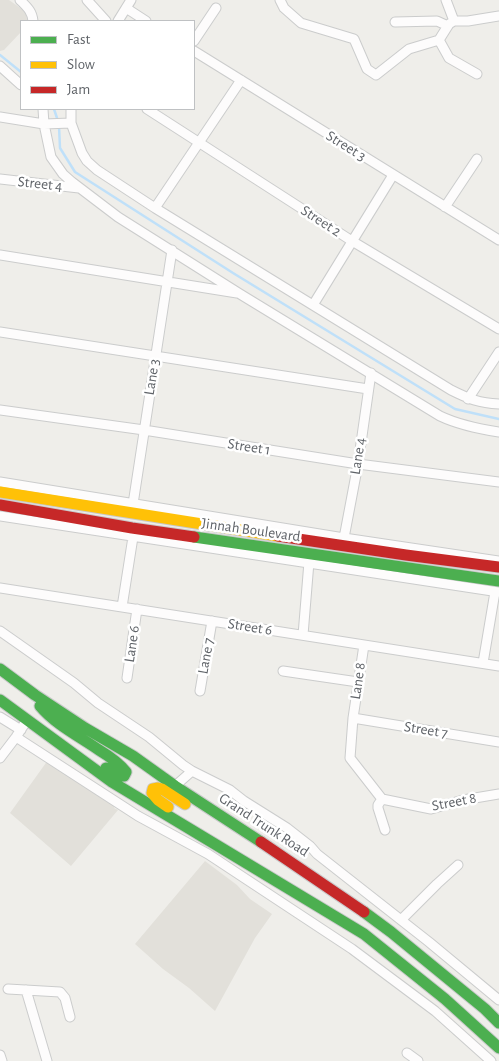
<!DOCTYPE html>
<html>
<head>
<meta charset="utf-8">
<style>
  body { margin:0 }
  #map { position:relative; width:499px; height:1061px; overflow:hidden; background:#efeeea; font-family:"Alegreya Sans",sans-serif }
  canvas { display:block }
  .legend { position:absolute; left:20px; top:20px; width:175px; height:90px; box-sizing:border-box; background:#fff; border:1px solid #bfc1c3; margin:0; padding:6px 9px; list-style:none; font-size:15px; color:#5f6368 }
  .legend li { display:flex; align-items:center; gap:10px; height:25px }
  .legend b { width:25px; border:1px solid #bfc1c3 }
</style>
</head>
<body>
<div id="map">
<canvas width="499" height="1061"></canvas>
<ul class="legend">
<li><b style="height:6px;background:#4caf50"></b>Fast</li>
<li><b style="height:6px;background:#ffc107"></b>Slow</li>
<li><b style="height:6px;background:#c62828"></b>Jam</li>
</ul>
</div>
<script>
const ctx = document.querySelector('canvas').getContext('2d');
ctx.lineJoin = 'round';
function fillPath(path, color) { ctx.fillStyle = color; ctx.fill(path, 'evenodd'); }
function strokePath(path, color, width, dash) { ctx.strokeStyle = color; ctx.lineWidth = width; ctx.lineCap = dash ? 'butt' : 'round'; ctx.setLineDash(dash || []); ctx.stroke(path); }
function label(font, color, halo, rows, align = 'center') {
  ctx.font = font + ' "Alegreya Sans",sans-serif'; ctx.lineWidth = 5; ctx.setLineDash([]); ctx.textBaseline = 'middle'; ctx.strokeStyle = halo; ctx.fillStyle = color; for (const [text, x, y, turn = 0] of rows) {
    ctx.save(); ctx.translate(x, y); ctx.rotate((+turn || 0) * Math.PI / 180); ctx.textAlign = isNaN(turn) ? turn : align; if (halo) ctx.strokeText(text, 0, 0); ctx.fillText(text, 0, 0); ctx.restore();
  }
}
fillPath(new Path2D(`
  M0,0h9l17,12 1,8v1h-6v11l-17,18 -4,1z
  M48,760l68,44 -2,4 4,2 -47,56 -61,-53z
  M205,861l32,24 13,14 22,15 -17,24 -40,73 -26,-23 -26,-19 -28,-25z`), '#e2e0da');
strokePath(new Path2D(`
  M0,55l21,17
  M54,109l4,12
  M59,126l1,22 15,24 158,101 222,136 44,10`), '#bfe0f9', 2.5);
const street = new Path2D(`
  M20,0c7,7 12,11 13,21
  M87,0l19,21
  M280,0l4,8 17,15 53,16 13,30 9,6 33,-26 30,-9 10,-16 5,-3h14l31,-5
  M446,0l8,21
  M126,8l20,13
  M118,21l13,-21
  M395,22l42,-1 11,5
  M439,40l10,18 28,16
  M194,41l22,-33
  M194,51l305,189
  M0,66l21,19
  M43,109l1,15 7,33 12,17 9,8 46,35 122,77 200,122c19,9 39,13 59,16
  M71,109v14l11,30 5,8 10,9 58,38 296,182c18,9 28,13 48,14
  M147,109l205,132 147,88
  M0,117l44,7 27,-1
  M0,179l79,9
  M445,207l32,-48
  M155,208l86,-128
  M0,255l237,38
  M313,305l80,-130
  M0,332l368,57
  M468,399l31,-47
  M0,410l144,20 214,34 141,18
  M0,482l344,56 155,23
  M133,504l39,-254
  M0,516l499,76
  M344,538l14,-74 13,-91
  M0,588l499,78
  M122,607l11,-70
  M0,631l74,52 24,20 51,34 34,28 9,6 38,19 14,11 43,27 23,18 7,8 112,88 70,58
  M303,635l6,-73
  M364,645l-11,73 -3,40 32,41 49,10 32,-9 36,-6
  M483,663l12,-71
  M283,671l75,11
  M127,678l10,-69
  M200,691l12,-70
  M0,717l21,13
  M353,718l146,24
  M16,737l122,79 70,38 144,95 83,62 56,50
  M0,758l16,-21 11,-17
  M175,786l17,-15
  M382,799l-4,6v3l7,22
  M401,920l36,-36 21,-19
  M8,989l52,3 5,6 5,19
  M26,990l21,71
  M407,1053l11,8
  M0,1055l2,6`);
const fast = new Path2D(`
  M194,537l305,44
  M0,669l35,26 50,33 48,28 42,30 86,56
  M0,700l112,82 252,152 81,65 54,49
  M40,706c16,19 39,30 59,44 10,6 20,13 27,22l-2,4 -7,-1 -11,-7
  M364,912l27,20 94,77 14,14`);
const slow = new Path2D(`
  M0,492l278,44
  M168,807l-10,-7 -6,-7 1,-4 5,-1 4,1 23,15`);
const jam = new Path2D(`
  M0,505l132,23 62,9
  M278,536l128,19 93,12
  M261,842l103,70`);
strokePath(street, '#cbcccc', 11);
strokePath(fast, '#cacacb', 13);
strokePath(slow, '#cacacb', 13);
strokePath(jam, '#cacacb', 13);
strokePath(street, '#fdfcfc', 9);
strokePath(fast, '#4caf50', 11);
strokePath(slow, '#ffc107', 11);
strokePath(jam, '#c62828', 11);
label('15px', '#5f6368', '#fff', [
  ["Street 3",346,146,32],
  ["Street 4",40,184,6],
  ["Street 2",321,221,33],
  ["Lane 3",152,377,-81],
  ["Street 1",249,447,9],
  ["Lane 4",358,456,-81],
  ["Jinnah Boulevard",251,530,8],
  ["Street 6",250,627,9],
  ["Lane 6",132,644,-82],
  ["Lane 7",206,656,-80],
  ["Lane 8",358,681,-82],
  ["Street 7",426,730,9],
  ["Street 8",454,802,-11],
  ["Grand Trunk Road",264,825,33]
]);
</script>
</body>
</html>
